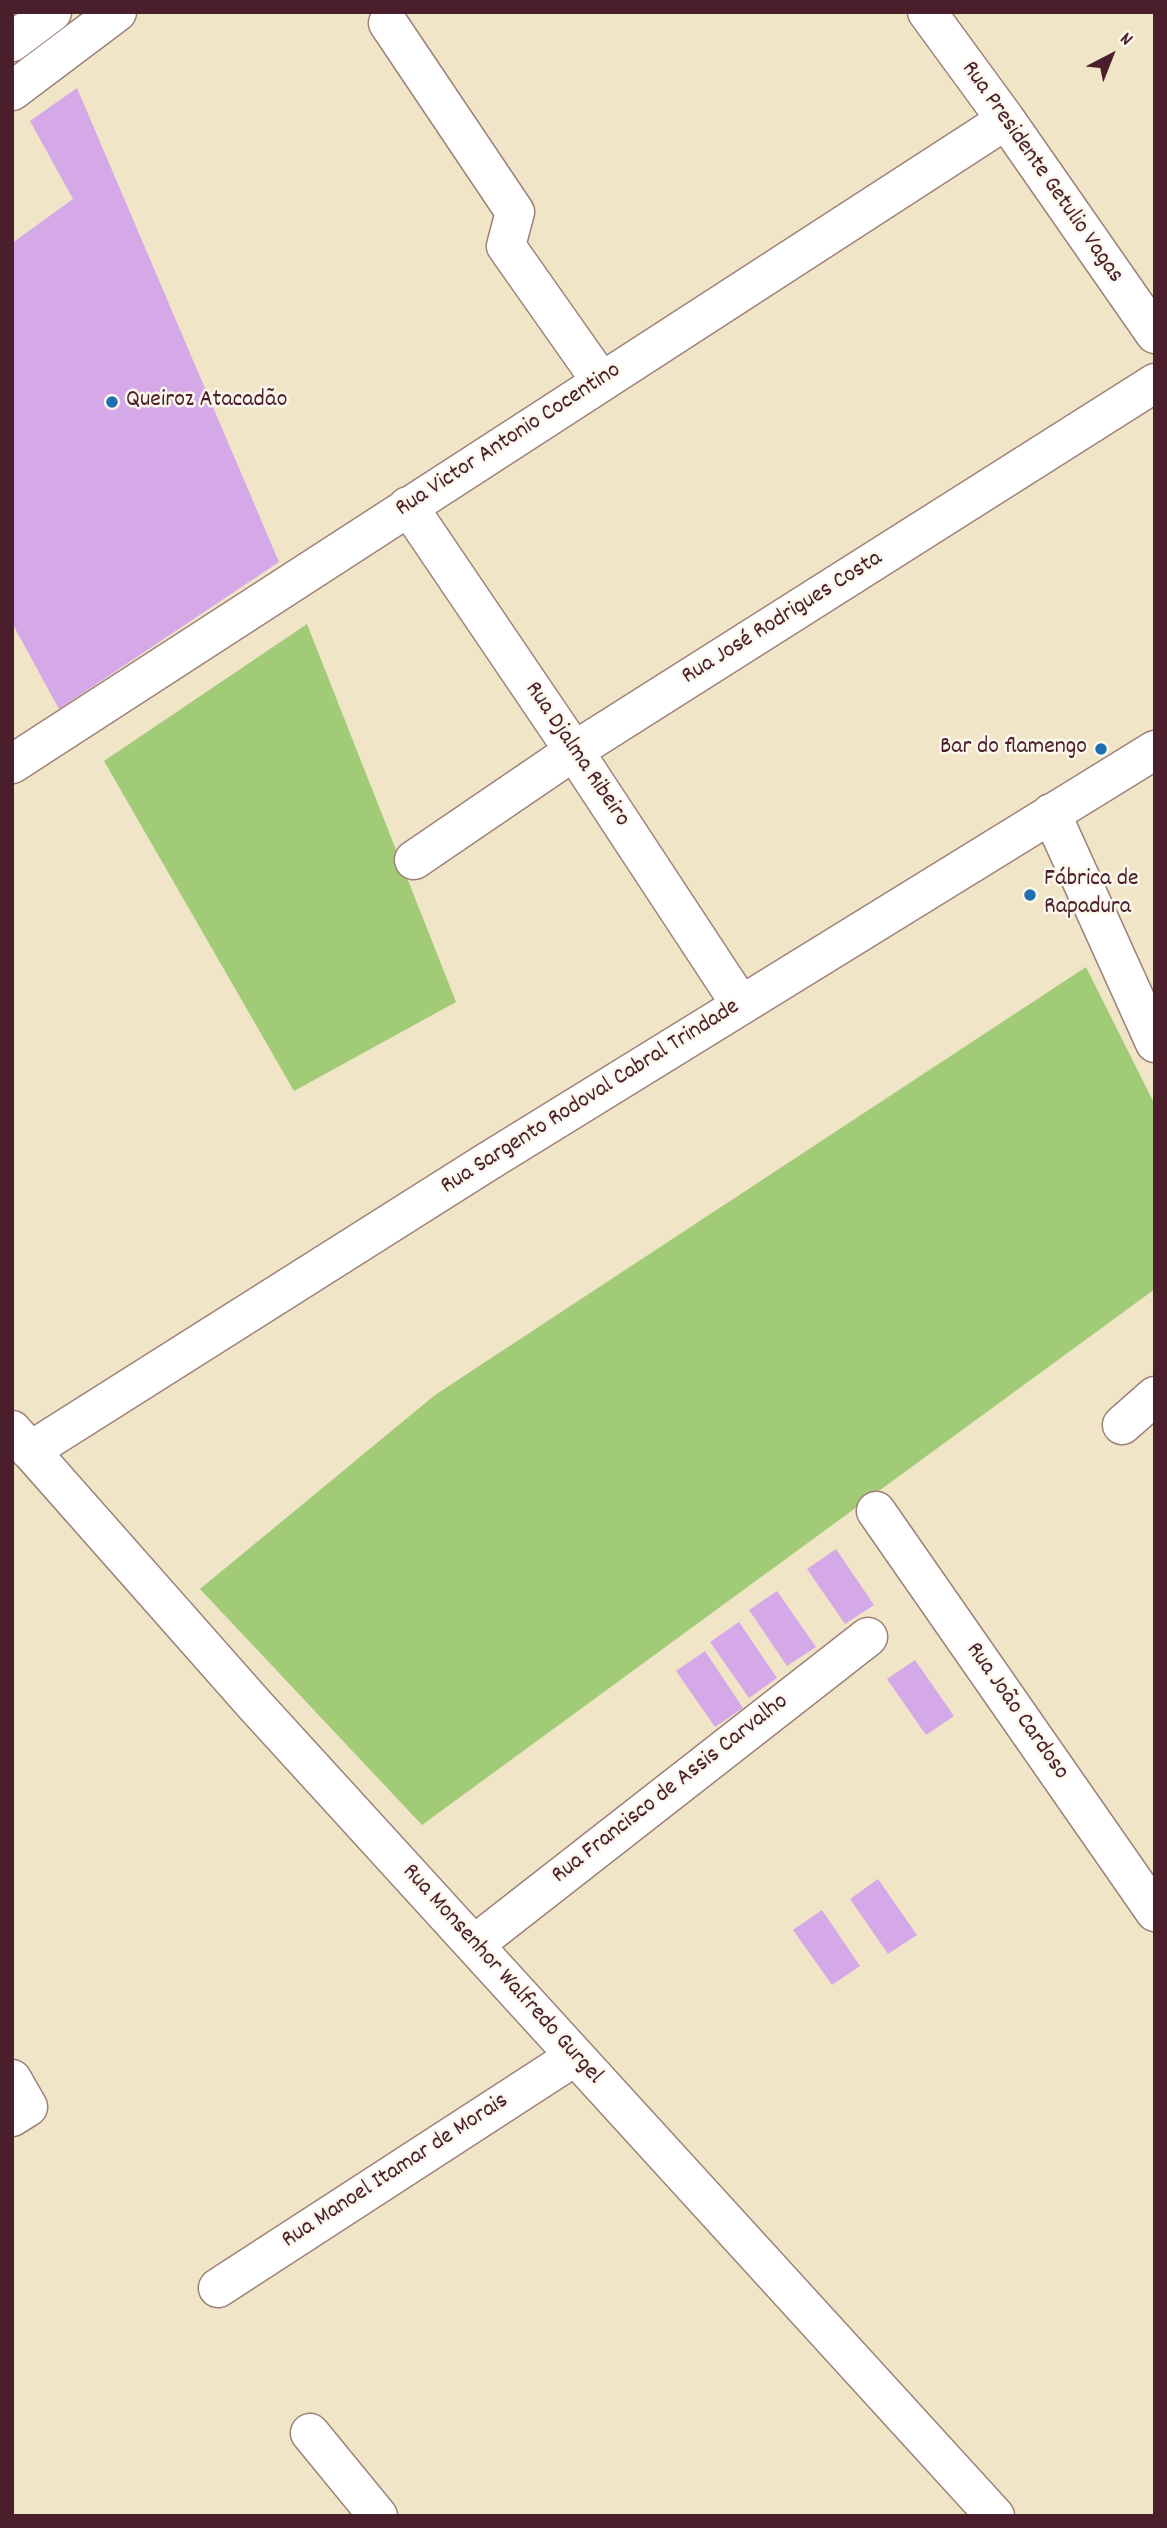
<!DOCTYPE html>
<html>
<head>
<meta charset="utf-8">
<style>
  body { margin:0 }
  #map { position:relative; width:1167px; height:2528px; overflow:hidden; background:#f1e5c8; font-family:Dekko,sans-serif }
  canvas { display:block }
  .frame { position:absolute; inset:0; border:14px solid #4a1f2b; pointer-events:none }
  .north { position:absolute; left:1076px; top:21px; width:70px; height:70px; -webkit-text-stroke:5px #fbf7ec; paint-order:stroke; rotate:42deg; font-size:19px; font-weight:700; line-height:28px; text-align:center; color:#4a1f2b }
  .north::after { content:''; display:block; margin:auto; width:24px; height:32px; background:#4a1f2b; clip-path:polygon(50% 0,100% 100%,50% 72%,0 100%) }
</style>
</head>
<body>
<div id="map">
<canvas width="1167" height="2528"></canvas>
<div class="frame"></div>
<div class="north">N</div>
</div>
<script>
const ctx = document.querySelector('canvas').getContext('2d');
ctx.lineJoin = 'round';
function fillPath(path, color) { ctx.fillStyle = color; ctx.fill(path, 'evenodd'); }
function strokePath(path, color, width, dash) { ctx.strokeStyle = color; ctx.lineWidth = width; ctx.lineCap = dash ? 'butt' : 'round'; ctx.setLineDash(dash || []); ctx.stroke(path); }
function label(font, color, halo, rows, align = 'center') {
  ctx.font = font + ' Dekko,sans-serif'; ctx.lineWidth = 5; ctx.setLineDash([]); ctx.textBaseline = 'middle'; ctx.strokeStyle = halo; ctx.fillStyle = color; for (const [text, x, y, turn = 0] of rows) {
    ctx.save(); ctx.translate(x, y); ctx.rotate((+turn || 0) * Math.PI / 180); ctx.textAlign = isNaN(turn) ? turn : align; if (halo) ctx.strokeText(text, 0, 0); ctx.fillText(text, 0, 0); ctx.restore();
  }
}
fillPath(new Path2D(`
  M307,624l149,378 -162,89 -190,-330z
  M1086,967l69,138v184l-733,536 -222,-236 235,-194z`), '#a1cb77');
fillPath(new Path2D(`
  M77,88l202,474 -220,147 -47,-86v-380l61,-44 -43,-78z
  M836,1549l38,56 -29,19 -38,-55z
  M777,1591l39,56 -29,19 -38,-56z
  M739,1622l38,56 -28,20 -39,-56z
  M705,1651l38,57 -28,19 -39,-56z
  M915,1660l39,56 -28,19 -39,-56z
  M878,1879l39,56 -29,19 -38,-55z
  M822,1910l38,56 -28,19 -39,-55z`), '#d5a9e7');
const minor = new Path2D(`
  M927,12l79,108 149,214
  M388,23l127,189 -9,34 95,135
  M408,506l166,245 167,254
  M12,764l994,-644
  M1051,813l104,230
  M414,860l160,-109 581,-368
  M1122,1425l33,-29
  M12,1430l242,274 741,812
  M30,1451l457,-289 668,-412
  M876,1511l279,401
  M475,1944l393,-307
  M12,2079l16,28 -16,10
  M218,2288l356,-231
  M310,2433l68,83`);
const major = new Path2D(`
  M12,42l40,-30
  M12,91l105,-79`);
strokePath(minor, '#9e827a', 41);
strokePath(major, '#9e827a', 41);
strokePath(minor, '#fff', 38);
strokePath(major, '#fff', 38);
for (const [x, y, r, color] of [
  [112,402,7,"#1f6fb2"],
  [1101,749,7,"#1f6fb2"],
  [1030,895,7,"#1f6fb2"]
]) { const dot = new Path2D(); dot.arc(x, y, r, 0, 2 * Math.PI); ctx.fillStyle = color; ctx.fill(dot); strokePath(dot, '#fbf7ec', 2.5); }
label('24px', '#4a1f2b', '#fbf7ec', [
  ["Rua Presidente Getulio Vagas",1041,173,55],
  ["Rua Victor Antonio Cocentino",509,441,-33],
  ["Rua José Rodrigues Costa",783,619,-32],
  ["Rua Djalma Ribeiro",576,755,56],
  ["Rua Sargento Rodoval Cabral Trindade",591,1098,-32],
  ["Rua João Cardoso",1016,1712,55],
  ["Rua Francisco de Assis Carvalho",671,1790,-38],
  ["Rua Monsenhor Walfredo Gurgel",501,1975,48],
  ["Rua Manoel Itamar de Morais",396,2172,-33]
]);
label('24px', '#4a1f2b', '#fbf7ec', [
  ["Queiroz Atacadão",126,402],
  ["Bar do flamengo",1087,749,"right"],
  ["Fábrica de",1044,881],
  ["Rapadura",1044,909]
], 'left');
</script>
</body>
</html>
